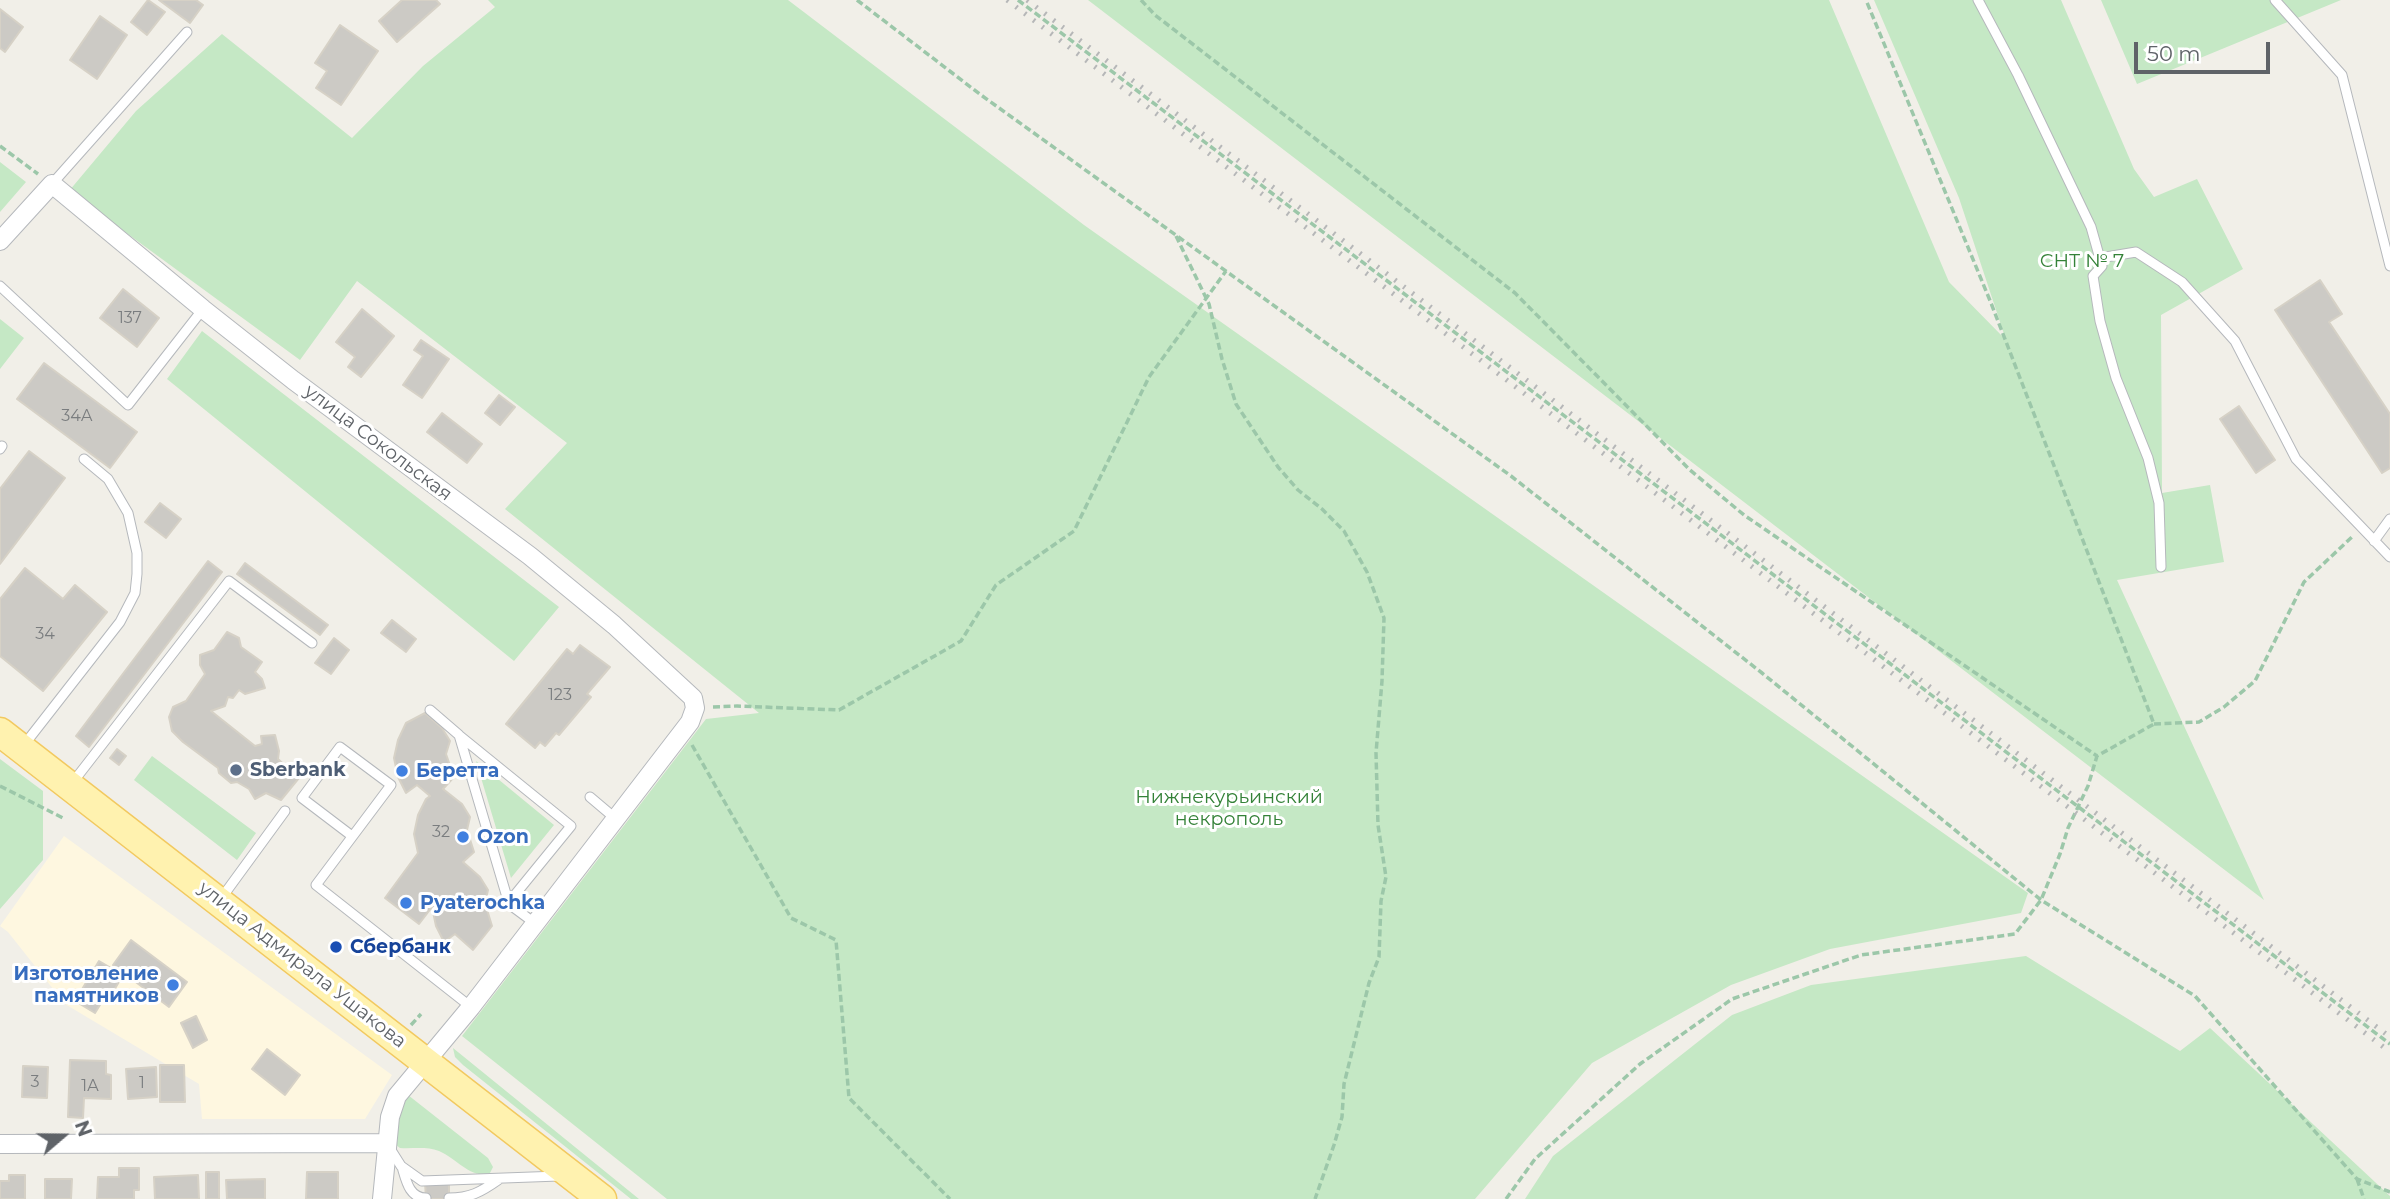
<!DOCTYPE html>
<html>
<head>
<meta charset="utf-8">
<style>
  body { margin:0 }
  #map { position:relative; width:2390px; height:1199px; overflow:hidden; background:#f1efe8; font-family:Montserrat,sans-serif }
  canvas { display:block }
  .north { position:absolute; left:28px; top:1101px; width:70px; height:70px; -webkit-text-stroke:5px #fff; paint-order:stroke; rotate:70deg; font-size:19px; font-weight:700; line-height:28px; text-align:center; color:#5f6368 }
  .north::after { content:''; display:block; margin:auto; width:24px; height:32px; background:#5f6368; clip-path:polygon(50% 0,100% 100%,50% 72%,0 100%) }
  .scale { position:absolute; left:2134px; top:42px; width:136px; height:32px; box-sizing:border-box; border:4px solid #5f6368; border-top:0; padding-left:9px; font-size:21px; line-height:24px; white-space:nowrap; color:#5f6368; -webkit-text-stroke:5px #fff; paint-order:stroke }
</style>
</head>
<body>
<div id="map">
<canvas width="2390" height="1199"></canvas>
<div class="north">N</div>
<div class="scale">50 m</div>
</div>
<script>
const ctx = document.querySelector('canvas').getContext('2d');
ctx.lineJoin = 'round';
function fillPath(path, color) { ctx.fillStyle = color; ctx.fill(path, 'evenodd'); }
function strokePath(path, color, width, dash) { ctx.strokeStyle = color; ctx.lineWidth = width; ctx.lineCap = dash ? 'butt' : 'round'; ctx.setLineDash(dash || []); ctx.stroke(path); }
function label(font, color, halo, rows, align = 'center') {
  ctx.font = font + ' Montserrat,sans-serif'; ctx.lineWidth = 6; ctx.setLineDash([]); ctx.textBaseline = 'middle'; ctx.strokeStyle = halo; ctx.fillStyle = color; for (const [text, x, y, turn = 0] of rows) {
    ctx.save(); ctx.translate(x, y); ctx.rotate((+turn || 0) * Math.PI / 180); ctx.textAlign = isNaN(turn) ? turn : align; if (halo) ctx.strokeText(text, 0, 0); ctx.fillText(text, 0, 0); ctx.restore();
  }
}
fillPath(new Path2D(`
  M64,836l328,239 -27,44h-163l-3,-35 -134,-80 -57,-72 -8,-6z`), '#fef7e0');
fillPath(new Path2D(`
  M488,0h300l296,225 944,668 -7,20 -191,36 -99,36 -139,78 -117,136h-808l-205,-163 244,-317 53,-6 -254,-204 62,-66 -210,-162 -57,79 -231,-169 67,-80 86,-77 130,104 71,-72 72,-59z
  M1088,0h741l120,282 57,58 -47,-142 -85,-198h187l73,169 20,28 43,-18 46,90 -82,46 1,178 48,-8 14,77 -107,18 147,320z
  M2101,0h240l-204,84z
  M0,162l26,20 -26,30z
  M0,319l24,19 -24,31z
  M202,331l357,276 -45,54 -347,-282z
  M152,756l104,77 -19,27 -103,-80z
  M0,759l43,32v69l-43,49z
  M476,761l78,64 -43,53z
  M2026,956l154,95 30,-23 180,168v3h-865l28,-43 179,-141 79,-30z
  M453,1048l186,151h-8l-168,-134 -8,-8z
  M408,1095l80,63 5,9 -4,8c-22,1 -30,-15 -50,-24 -13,-5 -26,-2 -39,-3l-4,-3c-4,-15 2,-39 12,-50z`), '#c5e8c5');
const building = new Path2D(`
  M148,0l17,12 -18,23 -16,-13z
  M159,0h37l7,5 -13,18z
  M402,0h34l4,4 -43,38 -18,-21z
  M0,9l23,18 -18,25 -5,-4z
  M100,16l27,19 -30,44 -27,-19z
  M340,25l38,26 -37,54 -25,-17 11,-17 -12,-8z
  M2320,280l22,34 -13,8 61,92v54l-8,5 -107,-163z
  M123,289l36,29 -22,29 -37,-29z
  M362,309l32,27 -33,41 -13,-10 7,-10 -19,-15z
  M421,340l28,19 -27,39 -19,-13 20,-29 -9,-6z
  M44,363l93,69 -27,36 -93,-69z
  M499,395l16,12 -15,18 -15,-12z
  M2239,406l36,54 -19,13 -36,-54z
  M442,413l40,31 -15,19 -40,-31z
  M29,451l36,27 -65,86v-75z
  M160,503l21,16 -15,19 -21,-16z
  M208,561l14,11 -133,175 -13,-11z
  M245,563l83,62 -8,10 -83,-61z
  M25,568l38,31 12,-14 32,27 -64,79 -43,-35v-57z
  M392,620l24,19 -10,13 -25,-19z
  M227,632l12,6 2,9 21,15 -7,10 7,7 3,9 -20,6 -6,-4 -6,8 -5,-1 -3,9 -14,5 44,35 7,-2 -1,-8 14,-1 4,16 -1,8 14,13 11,1 -22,27 -15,-7 -11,6 -6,-10 -12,-7 -6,1 -12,-10 -1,-5 -35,-26 -11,-11 -3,-14 4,-10 13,-6 19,-27 -5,-9v-10l14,-5z
  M334,638l15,12 -18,24 -16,-11z
  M580,645l30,22 -23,27 4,3 -32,38 -3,-2 -11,13 -5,-4 -5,6 -29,-24 61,-75 6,5z
  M425,713l17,15 8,13 -4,13 8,23 -11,12 19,15 8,13 -3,13 7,22 -11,10 17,15 8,13 -3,13 7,23 -19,24 -18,-16 -11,8 -8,-16 -4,-19 -13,17 -34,-26 33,-45 -4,-19 4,-19 8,-16 4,-3 -13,-11 -11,8 -8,-16 -4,-19 4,-18 8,-17z
  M117,749l9,7 -7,9 -9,-7z
  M131,940l56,42 -18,25 -56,-42z
  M99,961l24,14 -16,27 -4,-2 -8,13 -20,-12z
  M196,1016l11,24 -14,8 -12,-25z
  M267,1049l33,26 -15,20 -33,-26z
  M70,1060l36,1v13l5,1v24l-27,-1 -1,20 -15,-1z
  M160,1065h24l1,37h-25z
  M23,1066l25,1 -1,31 -25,-1z
  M156,1067l1,30 -29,2 -2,-30z
  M119,1168h20v22h-5v9h-37l1,-22h21z
  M206,1172h13v27h-13z
  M307,1172h31v27h-32z
  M9,1175h16v24h-25v-18h9z
  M198,1175l1,24h-44l-1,-22z
  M45,1179h27l-1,20h-26z
  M265,1179v20h-38l-1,-19z
  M425,1182h24v17h-23z`);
fillPath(building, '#cccac5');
strokePath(building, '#d6d1c6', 2);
const service = new Path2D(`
  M1978,0l40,75 73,152 11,39 -9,10 7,45 16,57 32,80 11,45 2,64
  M2275,0l67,75 48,191
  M52,184l135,-152
  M2100,258l36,-6 46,30 53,59 61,118 94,98
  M0,286l128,119 75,-96
  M0,449l2,-3
  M2374,541l16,-22
  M430,710l29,25 50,169 27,20
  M460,736l111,90 -62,76
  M24,745l96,-123 15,-29 2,-19v-21l-9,-40 -20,-34 -24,-20
  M73,782l156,-201 83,62
  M590,797l26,22
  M352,836l-50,-38 38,-51 51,38 -75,100 155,122
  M220,900l65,-89
  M389,1147l12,19 21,15 137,-5
  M402,1167c4,13 7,31 24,31
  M449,1198c21,0 32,-6 49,-18`);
const minor = new Path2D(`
  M0,241l52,-57 151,125 90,71 237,176 84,69 79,73 2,10 -5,14 -219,285 -74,89 -7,21 -8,82
  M0,1144l386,-1`);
const primary = new Path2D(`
  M0,732l602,467`);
strokePath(service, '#b5b8bc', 11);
strokePath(minor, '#b5b8bc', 20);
strokePath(primary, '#f2c960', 31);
strokePath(new Path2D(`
  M857,0l124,95 530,381 251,197 279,227 154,96 162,183 33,13
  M1018,0l1372,1044
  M1141,0l14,15 360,278 175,177 54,45 353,241
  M0,146l38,28
  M1176,236l33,68 13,55 14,45 42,63 20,23 24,19 22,22 23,41 17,46 -2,63 -6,72 2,72 8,52 -5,24 -2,56 -10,26 -25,101 -2,33 -8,28 -19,54
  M713,707l24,-1 102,4 122,-69 35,-56 78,-54 75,-154 77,-106
  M2154,724l45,-2 25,-15 31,-26 49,-99 49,-46
  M692,745l99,173 45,22 13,158 101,101
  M0,786l63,32
  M411,1025l10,-11
  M2357,1179l7,20
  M1506,1199l29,-40 105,-95 92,-65 129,-44 154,-21 26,-34 19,-46 8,-26 20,-42 9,-30 57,-32 -163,-421 -125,-303`), '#9cc7a9', 3.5, [7, 3.5]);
strokePath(service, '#fff', 9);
strokePath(minor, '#fff', 18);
strokePath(primary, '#fff2af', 28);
strokePath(new Path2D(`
  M1007,0l1383,1052
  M1027,0l1363,1037`), '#b6b7b8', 5, [2, 9]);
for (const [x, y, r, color] of [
  [236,770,7,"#5c6f8a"],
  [402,771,7,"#3f7fe0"],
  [463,837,7,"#3f7fe0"],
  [406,903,7,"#3f7fe0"],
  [336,947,7,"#1a4fb4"],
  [173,985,7,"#3f7fe0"]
]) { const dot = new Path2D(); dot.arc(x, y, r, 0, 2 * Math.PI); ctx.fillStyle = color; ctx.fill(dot); strokePath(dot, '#fff', 2.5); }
label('16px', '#7a7d7f', null, [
  ["137",130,318],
  ["34А",77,416],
  ["34",45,634],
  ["123",560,695],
  ["32",441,832],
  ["3",35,1082],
  ["1",142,1083],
  ["1А",90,1086]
]);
label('19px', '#348238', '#fff', [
  ["СНТ № 7",2082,261],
  ["Нижнекурьинский",1229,797],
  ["некрополь",1229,819]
]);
label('19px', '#5f6368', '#fff', [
  ["улица Сокольская",378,443,37],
  ["улица Адмирала Ушакова",302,965,38]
]);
label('bold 19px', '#4e5e75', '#fff', [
  ["Sberbank",250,770]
], 'left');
label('bold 19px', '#366cbe', '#fff', [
  ["Беретта",416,771],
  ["Ozon",477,837],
  ["Pyaterochka",420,903],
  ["Изготовление",159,974,"right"],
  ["памятников",159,996,"right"]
], 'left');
label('bold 19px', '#164399', '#fff', [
  ["Сбербанк",350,947]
], 'left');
</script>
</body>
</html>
